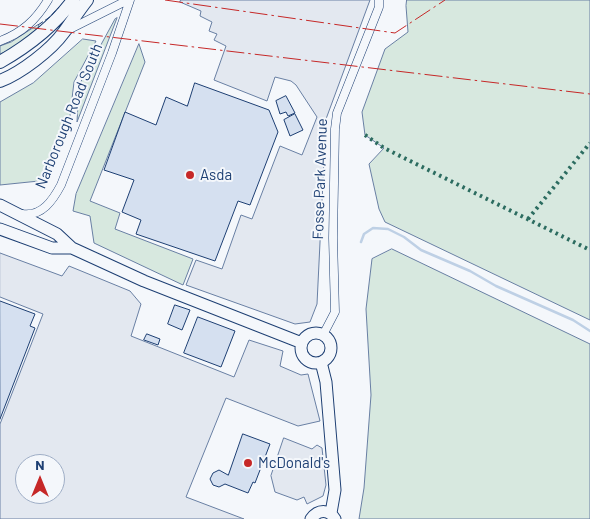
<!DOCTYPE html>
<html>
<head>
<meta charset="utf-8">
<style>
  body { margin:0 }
  #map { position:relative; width:590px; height:519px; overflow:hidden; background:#f4f7fb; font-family:Barlow,sans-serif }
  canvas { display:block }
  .north { position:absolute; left:15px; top:454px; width:50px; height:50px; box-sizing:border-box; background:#f4f7fb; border:1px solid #9eadc5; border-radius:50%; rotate:0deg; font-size:14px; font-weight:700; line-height:20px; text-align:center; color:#1d3f73 }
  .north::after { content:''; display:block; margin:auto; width:18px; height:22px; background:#c62828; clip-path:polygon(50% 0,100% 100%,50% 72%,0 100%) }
</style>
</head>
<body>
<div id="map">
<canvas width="590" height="519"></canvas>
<div class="north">N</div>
</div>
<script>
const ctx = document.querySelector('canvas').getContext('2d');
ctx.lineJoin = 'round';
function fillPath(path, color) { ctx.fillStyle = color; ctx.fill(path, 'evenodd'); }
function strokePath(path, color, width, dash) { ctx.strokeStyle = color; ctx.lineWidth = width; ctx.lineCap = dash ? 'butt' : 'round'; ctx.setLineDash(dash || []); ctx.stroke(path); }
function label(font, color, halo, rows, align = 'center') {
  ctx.font = font + ' Barlow,sans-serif'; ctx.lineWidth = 4; ctx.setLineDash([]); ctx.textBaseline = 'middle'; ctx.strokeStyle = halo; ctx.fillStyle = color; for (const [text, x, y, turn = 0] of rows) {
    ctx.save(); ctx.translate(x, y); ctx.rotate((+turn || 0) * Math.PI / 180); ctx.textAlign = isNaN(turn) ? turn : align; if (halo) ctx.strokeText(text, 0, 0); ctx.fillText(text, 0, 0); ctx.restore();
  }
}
const green = new Path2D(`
  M407,0h183v320l-205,-98 -6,-13 -10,-45 15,-16 -19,-13 -3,-23 23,-63 23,-17 -2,-26z
  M117,18l-40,104 2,-37 36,-66z
  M38,25l1,2 -25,21 -14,6v-8l11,-4z
  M83,39l13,2 -22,41 -5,42 -23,50 -7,7 -39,4v-83l33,-19z
  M139,44l6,18 -55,139 30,12 -5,16 78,30 -10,26 -89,-42 -4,-27 -17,-5 3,-17z
  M392,249l198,95v175h-231l5,-31 7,-93 -5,-86 6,-50z`);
fillPath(green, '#d7e8df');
strokePath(green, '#687fa3', 1);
const parking = new Path2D(`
  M181,0h189l-44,119 -9,185 -7,18 -15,2 -109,-39 10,-25 26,9 19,-54 11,4 28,-73 22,9 15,-38 -21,-32 -5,-4 -16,-4 -8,24 -53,-21 12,-34 -12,-6 3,-6 -8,-3 3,-9 -12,-6 1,-5 -21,-9z
  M0,253l62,23 7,-10 61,25 11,13 -10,32 103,41 15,-37 34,11 -3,15 21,9 7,-1 12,47 -22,5 -72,-28 -40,99 58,22h-244v-95l43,-110 -43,-17zM25,464h30v30h-30z
  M284,438l28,11 5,-4 5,3 4,37 -3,11 -16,8 -3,-7 -7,3 -22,-8 -4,-16z`);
fillPath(parking, '#e3e8f0');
strokePath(parking, '#687fa3', 1);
strokePath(new Path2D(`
  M361,242l3,-8 9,-6 15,1 16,8 17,13 49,21 26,15 77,34 17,11`), '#bed0e5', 2.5);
const building = new Path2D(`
  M195,83l74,27 9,22 -28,73 -12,-4 -23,60 -79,-27 5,-14 -19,-8 12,-32 -30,-10 21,-58 31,13 10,-28 21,9z
  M286,96l9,17 -7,3 -2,-4 -6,2 -4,-13z
  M295,114l8,16 -13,6 -6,-16z
  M0,301l35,13 -5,12 5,2 -35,91z
  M175,305l15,5 -8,20 -14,-6z
  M198,317l37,14 -14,36 -37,-14z
  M147,334l13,5 -2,6 -14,-5z
  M243,434l27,10 -15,39 -2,-1 -5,11 -23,-9 -6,3 -6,-2 -3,-6 3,-6 6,-3 9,5z`);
fillPath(building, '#d5e0f0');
strokePath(building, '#1d3f73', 1);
const street = new Path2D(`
  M68,30l60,-30
  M0,41c22,-8 36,-21 48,-41
  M22,214c20,3 31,-14 39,-29l51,-132 18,-53
  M323,335l12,-23 -2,-74 2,-109 2,-16 42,-106v-7`);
const secondary = new Path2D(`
  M0,205l57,29 15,14 72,33 158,62
  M0,229l52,19h20
  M301 348a15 15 0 1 1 30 0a15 15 0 1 1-30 0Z
  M321,362l5,20 9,108 -4,23
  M311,519c7,-10 18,-10 24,0`);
const primary = new Path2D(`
  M0,62c28,-16 54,-36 73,-62
  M0,81c21,-8 51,-31 64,-49 8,-11 15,-22 23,-32`);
strokePath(street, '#1d3f73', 9);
strokePath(secondary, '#1d3f73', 13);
strokePath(primary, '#1d3f73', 14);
strokePath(street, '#f4f7fb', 8);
strokePath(secondary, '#f4f7fb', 11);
strokePath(primary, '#f4f7fb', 12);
strokePath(new Path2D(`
  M365,135l19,13 206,102
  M528,219l62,-76`), '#2c6c60', 4, [2.5, 4]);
strokePath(new Path2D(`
  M38,25l12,-8 9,-10`), '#1d3f73', 1, [6, 2.5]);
strokePath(new Path2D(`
  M165,0l230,33 50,-33
  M0,24l590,70`), '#c62828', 1, [18, 4, 2.5, 4]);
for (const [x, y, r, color] of [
  [190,175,5,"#c62828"],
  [248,463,5,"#c62828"]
]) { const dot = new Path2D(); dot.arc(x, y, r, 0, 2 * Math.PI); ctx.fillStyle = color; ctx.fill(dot); strokePath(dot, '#f4f7fb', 2); }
label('15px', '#1d3f73', '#f4f7fb', [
  ["Narborough Road South",69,116,-68],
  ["Fosse Park Avenue",320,179,-88]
]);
label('15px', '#1d3f73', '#f4f7fb', [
  ["Asda",200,175],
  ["McDonald's",258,463]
], 'left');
</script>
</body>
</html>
